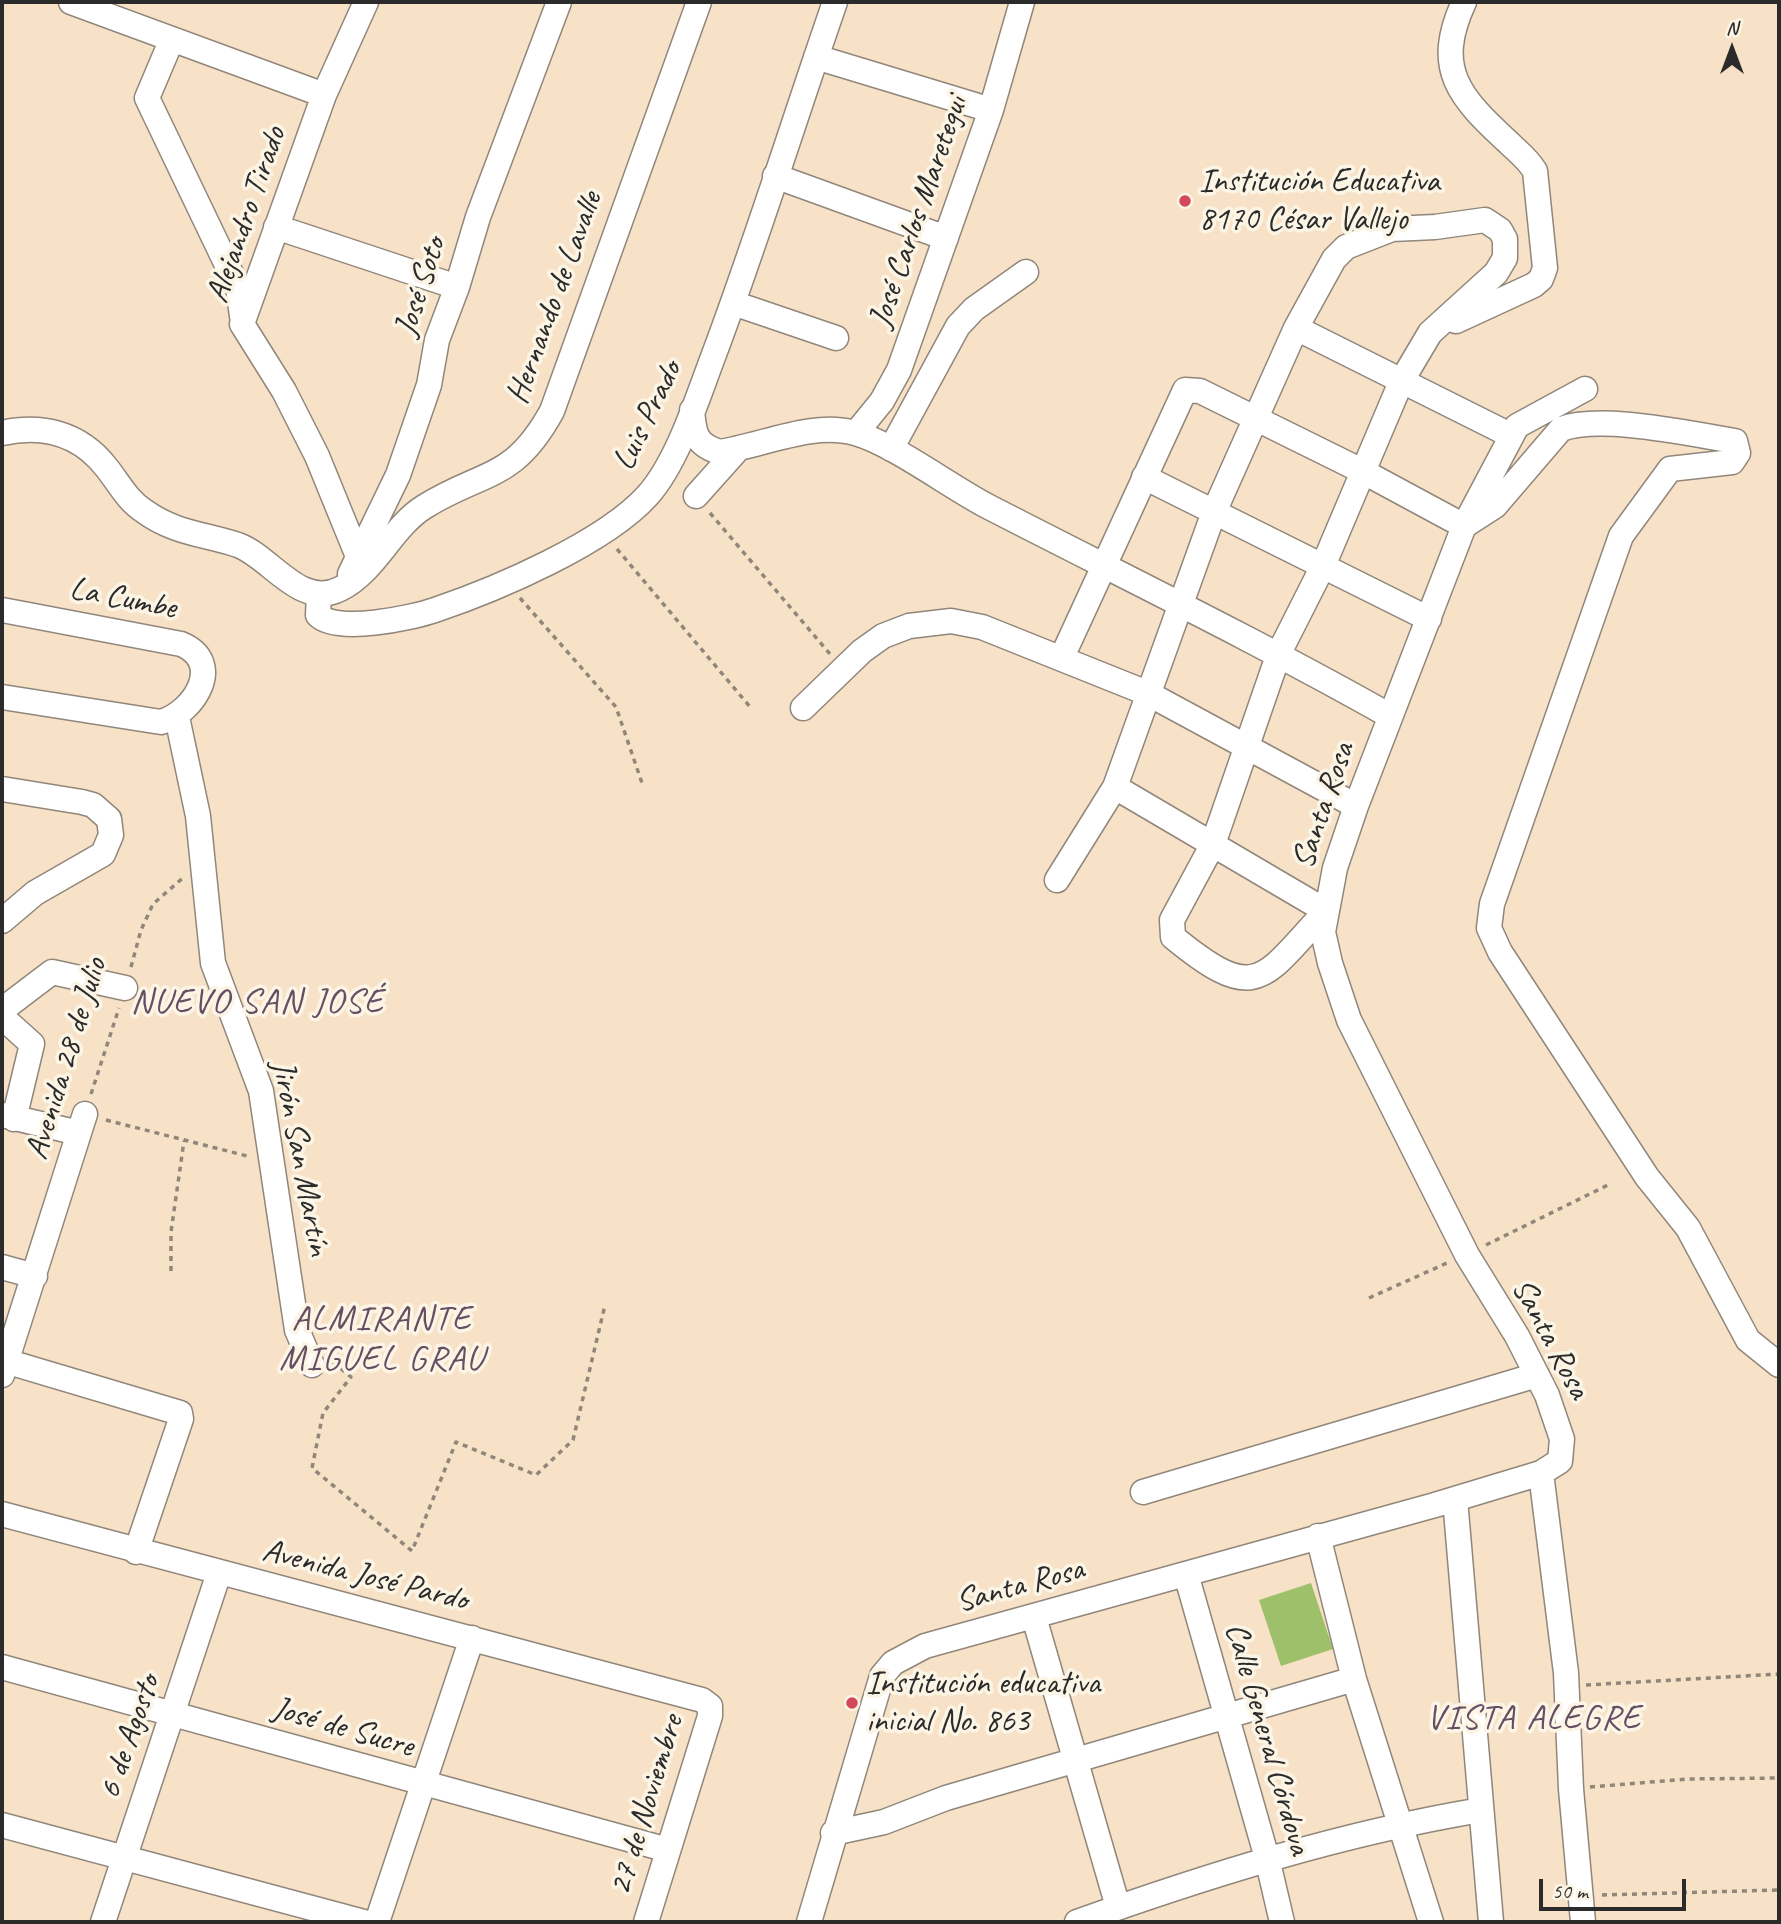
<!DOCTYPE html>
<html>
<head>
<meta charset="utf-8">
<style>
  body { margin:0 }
  #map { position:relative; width:1781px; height:1924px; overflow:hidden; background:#f7e2c8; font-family:Caveat,sans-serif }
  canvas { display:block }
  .frame { position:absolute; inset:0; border:4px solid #2b2b2b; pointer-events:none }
  .north { position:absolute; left:1697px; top:14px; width:70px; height:70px; -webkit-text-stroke:5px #fcf5e5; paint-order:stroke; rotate:0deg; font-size:19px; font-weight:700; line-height:28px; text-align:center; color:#2b2b2b }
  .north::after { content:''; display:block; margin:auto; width:24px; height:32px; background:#2b2b2b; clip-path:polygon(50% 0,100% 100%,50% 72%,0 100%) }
  .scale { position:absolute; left:1539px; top:1879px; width:147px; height:32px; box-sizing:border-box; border:4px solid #2b2b2b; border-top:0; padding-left:9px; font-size:21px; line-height:24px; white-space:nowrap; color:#2b2b2b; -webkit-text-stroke:5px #fcf5e5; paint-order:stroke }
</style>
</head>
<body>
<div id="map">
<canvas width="1781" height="1924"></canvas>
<div class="frame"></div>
<div class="north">N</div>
<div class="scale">50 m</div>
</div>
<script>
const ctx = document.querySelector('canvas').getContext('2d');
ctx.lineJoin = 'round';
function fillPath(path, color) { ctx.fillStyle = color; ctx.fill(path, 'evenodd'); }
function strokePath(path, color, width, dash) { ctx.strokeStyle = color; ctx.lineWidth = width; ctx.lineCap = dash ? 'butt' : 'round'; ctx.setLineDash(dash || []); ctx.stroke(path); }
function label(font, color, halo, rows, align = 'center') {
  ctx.font = font + ' Caveat,sans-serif'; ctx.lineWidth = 7; ctx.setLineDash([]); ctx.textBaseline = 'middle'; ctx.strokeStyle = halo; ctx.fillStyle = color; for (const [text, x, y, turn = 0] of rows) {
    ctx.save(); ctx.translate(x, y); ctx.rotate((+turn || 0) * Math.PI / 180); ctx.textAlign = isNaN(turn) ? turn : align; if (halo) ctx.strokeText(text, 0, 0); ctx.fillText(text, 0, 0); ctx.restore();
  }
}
fillPath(new Path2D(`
  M1311,1583l22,66 -52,17 -22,-66z`), '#9fc06a');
const minor = new Path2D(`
  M71,2l253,93
  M172,39l-25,59 91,190 4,28
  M816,57l175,53
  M775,176l171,62
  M276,227l181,60
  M733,303l103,35
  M1456,321l78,-36 7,-6 4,-11 -10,-97c-8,-13 -16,-18 -26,-28 -50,-46 -76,-74 -45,-141
  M242,324l82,-229 42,-93
  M242,324l42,67 33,65 42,103
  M1296,328l214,107
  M692,410c2,23 3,34 27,42 43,-6 92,-31 136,-19 39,11 95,54 134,74 134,69 270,135 401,209
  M2,433c41,-9 78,1 104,34 13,16 21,33 38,44 30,22 60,23 94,34 33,12 62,64 102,44 36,-18 51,-61 84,-82 59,-37 89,-25 128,-96l147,-409
  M856,433l26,-32 17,-31 92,-260 31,-108
  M891,449l67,-123 16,-17 52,-37
  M1144,477l285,142
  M696,496l42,-47
  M350,574l48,-99 31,-90 8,-45 20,-53 21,-70 81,-215
  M319,594l-1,21c18,19 94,3 117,-5 62,-21 170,-67 213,-115 30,-34 49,-96 65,-138 44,-117 81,-237 122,-355
  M2,610l179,34c44,18 14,68 -20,78l-159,-25
  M1062,657l123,-267 15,1 162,80 102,55 31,-20 66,-77c40,-15 129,5 174,12l3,12 -6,9 -62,7 -49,67 -129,368 -3,24 11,24 147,225 41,51 60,112 31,25
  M803,708l59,-57 21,-15 26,-10 42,-5 31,6 165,66 209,113
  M177,717l21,99 15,147 48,128 36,239 15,35
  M2,789l80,13 11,3 16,14 2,16 -8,19 -68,39 -33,28
  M1057,880l58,-93 99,-275 82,-184 38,-69 12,-12 46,-18 43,-2 50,-7 15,10 5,9v19l-9,15 -66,60 -29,49 -78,184 -44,87 -66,191 -41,76 1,17c84,69 89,43 153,-26l-211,-124
  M2,1010l50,-38 73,16
  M2,1017l30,27 -18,75
  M2,1115l77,18
  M2,1267l33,9
  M2,1360l178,53 1,6 -45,133
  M2,1375l83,-261
  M1541,1473l25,200 5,116 12,133
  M1143,1492l394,-117
  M1455,1499l36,423
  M2,1514l700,186 8,6v10l-64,206
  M1318,1536l36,143 77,243
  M1186,1574l81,284 15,64
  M1034,1617l84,290
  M2,1667l666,183
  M2,1825l362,97
  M833,1833l51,-11 62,-24 408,-119
  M103,1922l116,-349
  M377,1922l95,-284
  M809,1922l73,-246 11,-13 32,-17 510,-141 106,-32 19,-12 2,-22 -15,-44 -30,-59 -50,-81 -118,-235 -19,-57 -7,-31 12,-64 21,-62 108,-280 53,-100 68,-37
  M1077,1922c132,-47 266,-89 404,-112`);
strokePath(minor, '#91867a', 27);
strokePath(new Path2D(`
  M710,513l120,141
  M617,549l134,159
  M520,598l96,109 26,76
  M131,967l10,-37 12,-26 31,-27
  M91,1094l28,-86
  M106,1120l145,37
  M1486,1245l124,-61
  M171,1271v-39l13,-91
  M1369,1298l78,-35
  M333,1362l18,15 -28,36 -11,55 100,83 44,-109 80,33 37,-35 32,-135
  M1586,1685l193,-11
  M1590,1787l98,-8 91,-1
  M1602,1895l177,-5`), '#91867a', 3.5, [5, 5]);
strokePath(minor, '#fff', 24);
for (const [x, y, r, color] of [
  [1185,201,7,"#d1495b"],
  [852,1703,7,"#d1495b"]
]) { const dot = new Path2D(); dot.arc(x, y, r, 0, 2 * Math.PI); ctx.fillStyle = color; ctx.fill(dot); strokePath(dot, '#fcf5e5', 2.5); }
label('33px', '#2b2b2b', '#fcf5e5', [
  ["Institución Educativa",1199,182],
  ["8170 César Vallejo",1199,220],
  ["Institución educativa",866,1684],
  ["inicial No. 863",866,1722]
], 'left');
label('33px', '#2b2b2b', '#fcf5e5', [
  ["José Carlos Maretegui",919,212,-71],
  ["Alejandro Tirado",247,215,-71],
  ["José Soto",421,287,-72],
  ["Hernando de Lavalle",555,298,-70],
  ["Luis Prado",648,416,-64],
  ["La Cumbe",123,599,11],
  ["Santa Rosa",1324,806,-71],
  ["Avenida 28 de Julio",67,1059,-73],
  ["Jirón San Martín",300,1158,79],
  ["Santa Rosa",1550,1339,62],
  ["Avenida José Pardo",365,1576,14],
  ["Santa Rosa",1020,1586,-15],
  ["José de Sucre",343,1728,16],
  ["6 de Agosto",130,1737,-71],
  ["Calle General Córdova",1267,1739,74],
  ["27 de Noviembre",647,1805,-73]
]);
ctx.letterSpacing = '2px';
label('35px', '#644f63', '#fcf5e5', [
  ["NUEVO SAN JOSÉ",258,1003],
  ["ALMIRANTE",382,1320],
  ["MIGUEL GRAU",382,1360],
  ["VISTA ALEGRE",1534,1719]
]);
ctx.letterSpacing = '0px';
</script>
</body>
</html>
